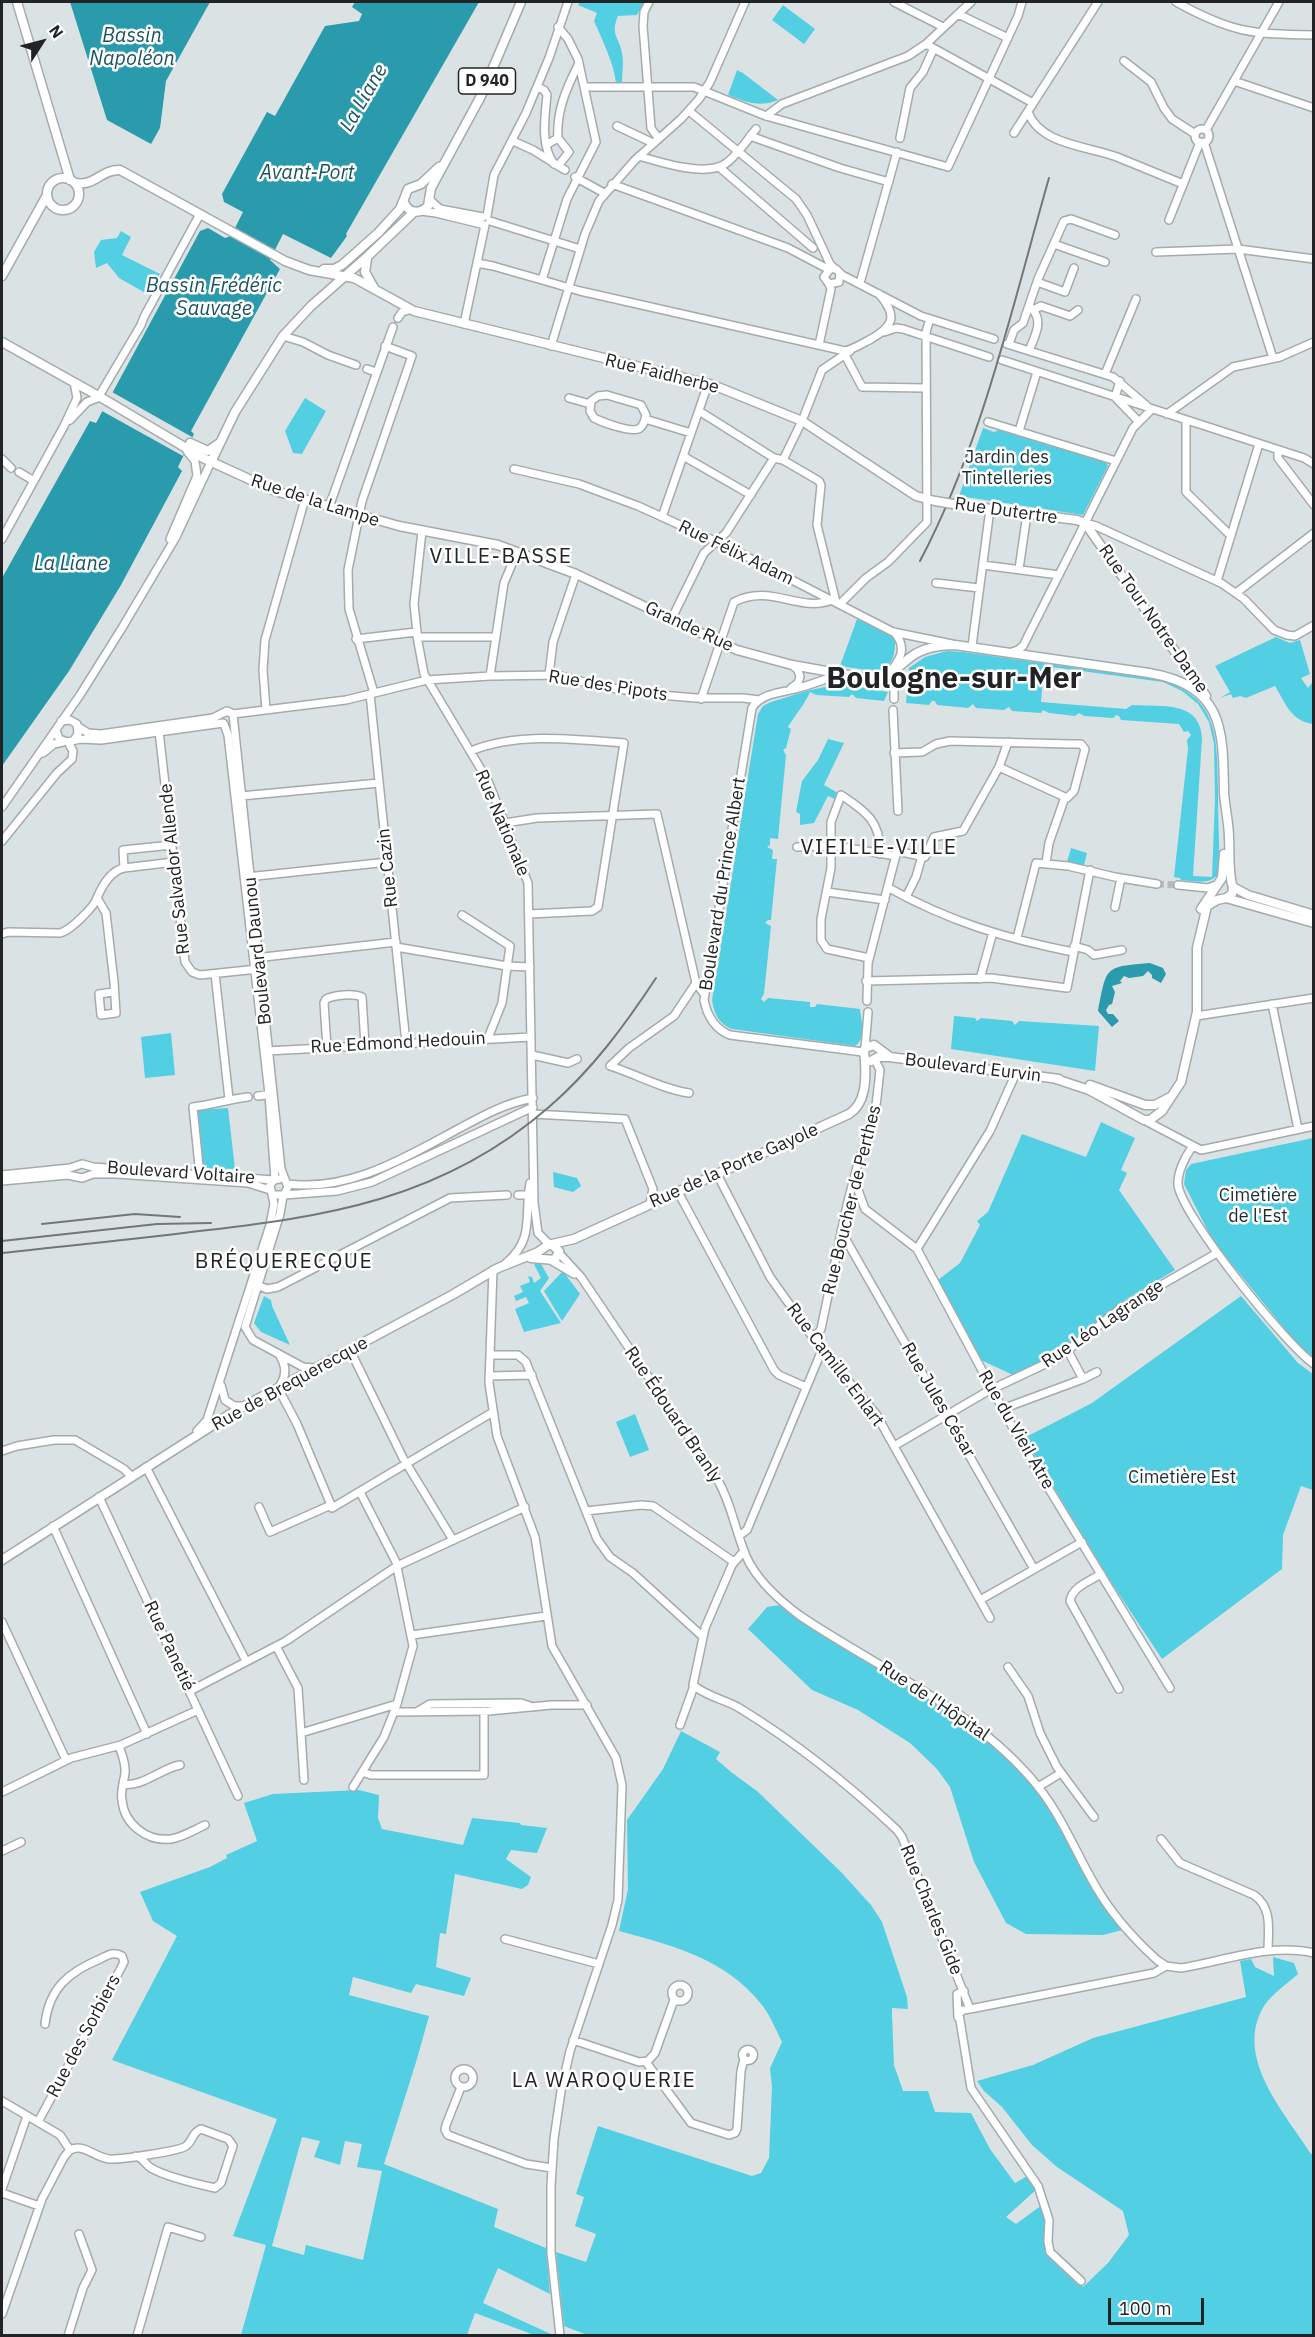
<!DOCTYPE html>
<html>
<head>
<meta charset="utf-8">
<style>
  body { margin:0 }
  #map { position:relative; width:1315px; height:2337px; overflow:hidden; background:#dbe2e3; font-family:"IBM Plex Sans",sans-serif }
  canvas { display:block }
  .frame { position:absolute; inset:0; border:3px solid #212324; pointer-events:none }
  .north { position:absolute; left:12px; top:12px; width:60px; height:60px; -webkit-text-stroke:4px #fff; paint-order:stroke; rotate:54deg; font-size:16px; font-weight:700; line-height:24px; text-align:center; color:#212324 }
  .north::after { content:''; display:block; margin:auto; width:21px; height:27px; background:#212324; clip-path:polygon(50% 0,100% 100%,50% 72%,0 100%) }
  .scale { position:absolute; left:1108px; top:2298px; width:96px; height:27px; box-sizing:border-box; border:3px solid #212324; border-top:0; padding-left:8px; font-size:18px; line-height:21px; white-space:nowrap; color:#212324; -webkit-text-stroke:4px #fff; paint-order:stroke }
</style>
</head>
<body>
<div id="map">
<canvas width="1315" height="2337"></canvas>
<div class="frame"></div>
<div class="north">N</div>
<div class="scale">100 m</div>
</div>
<script>
const ctx = document.querySelector('canvas').getContext('2d');
ctx.lineJoin = 'round';
function fillPath(path, color) { ctx.fillStyle = color; ctx.fill(path, 'evenodd'); }
function strokePath(path, color, width, dash) { ctx.strokeStyle = color; ctx.lineWidth = width; ctx.lineCap = dash ? 'butt' : 'round'; ctx.setLineDash(dash || []); ctx.stroke(path); }
function label(font, color, halo, rows, align = 'center') {
  ctx.font = font + ' "IBM Plex Sans",sans-serif'; ctx.lineWidth = 5; ctx.setLineDash([]); ctx.textBaseline = 'middle'; ctx.strokeStyle = halo; ctx.fillStyle = color; for (const [text, x, y, turn = 0] of rows) {
    ctx.save(); ctx.translate(x, y); ctx.rotate((+turn || 0) * Math.PI / 180); ctx.textAlign = isNaN(turn) ? turn : align; if (halo) ctx.strokeText(text, 0, 0); ctx.fillText(text, 0, 0); ctx.restore();
  }
}
fillPath(new Path2D(`
  M580,2h64l-7,13 -19,1c-8,19 1,20 4,37 2,9 0,20 0,29l-6,1c-2,-19 -14,-44 -22,-62l3,-8 -19,-8z
  M783,5l32,24 -11,15 -32,-24z
  M737,70l6,3 35,27c-19,8 -32,2 -50,-5z
  M121,231l10,6 -9,18 38,19 -11,21 -30,-17 -12,-15 -11,5 -2,-16 7,-12 16,-2z
  M305,398l21,13 -24,43 -9,-1 -8,-22z
  M983,428l11,4 5,-2 107,32 2,4 -25,49 -124,-19z
  M857,619l34,16 4,6c0,15 -2,23 -16,31l-39,-6z
  M1276,637l14,6 10,-3 10,34 -9,4 7,10 5,-6v42c-22,-3 -27,-20 -38,-38l-29,12 -6,-2 -7,2 -2,-4 -11,4 10,-6 -15,-26z
  M947,651l16,1 193,27c62,16 61,55 62,109 0,28 1,56 2,84 -9,14 -25,9 -39,8l-1,-2 -6,-1 14,-128 -1,-9 4,-5 -3,-4 -4,1 -5,-8 -58,-4 -2,-4 -3,-1 -3,3 -29,-2 -5,-3 -4,3 -26,-3 -6,-3 -2,3 -29,-2 -3,-4 -5,3 -28,-2 -3,-4 -5,4 -31,-3 -2,-4h-3l-3,4 -23,-2 3,-35 16,-11zM1044,666l119,16 19,9 16,13 11,18 5,22 1,55 -3,78 -19,-1 9,-137c-1,-39 -41,-32 -70,-34l-6,4 -85,-7z
  M841,684l47,8 -4,9 -28,-3 -4,-4 -3,3 -33,-2 -6,-3c-5,12 -15,23 -22,35l3,2 -5,19 -3,2 3,5 -8,84 -8,-1v7l-3,2 6,3 -1,9h5l-6,61h-3l-3,3 6,3 -7,68 -3,5 3,3 4,-4 42,4v5h5l2,-3 43,5c1,10 7,30 -5,37l-123,-17c-13,-5 -18,-15 -20,-29l46,-286 5,-8 8,-4 39,-12z
  M828,739l16,4 -20,42 14,8 -3,6 -7,-3 -14,27 -14,2v-11l-4,-2 6,-31 16,-21z
  M1071,848l16,5 -3,12 -17,-3z
  M954,1016l21,2 2,3 4,-3 31,3 3,4 4,-4 80,5 -4,45 -144,-22z
  M171,1033l4,42 -30,3 -4,-41z
  M228,1108l7,61 -33,-1 -6,-58z
  M1101,1122l34,16 -14,32 6,3 -8,17 56,80 -52,31 -62,49 -17,11 -31,14 -32,-15 -43,-80 22,-17 20,-38 -3,-4 11,-9 34,-78 64,23z
  M1313,1138v222l-8,-6 -92,-113 -29,-57 2,-14 5,-6z
  M553,1172l24,6 4,8 -8,6 -19,-5z
  M534,1264h7l8,14 -9,13 21,32 -37,9 -9,-23 14,-6 -3,-6 -10,4 -2,-5 9,-4 -3,-6 10,-4 -2,-6 4,1 2,6 7,-5z
  M563,1271l17,23 -18,27 -18,-30z
  M264,1296l7,4 1,6 18,39 -29,-13 -7,-9z
  M1241,1296l57,67 15,11v116l-12,-4 -18,49 -1,34 -120,90 -51,-77 -87,-144 68,-35z
  M635,1414l14,36 -19,7 -14,-35z
  M780,1605c82,57 181,99 248,176 39,45 56,104 94,149l-19,5 -77,-1 -20,-11 -32,-61 -24,-75 -13,-18 -27,-26 -52,-33 -46,-20 -64,-61 19,-22z
  M681,1731l39,21 -4,7 15,13 26,19 84,81 30,33 11,17 25,75 1,12 -16,-1v7l2,50 9,26h25l7,21 36,1 19,36 25,34 14,-8 8,14 -31,28 10,7 26,-19 6,22 -3,19 2,7 36,34 25,-24 21,-28 -6,-24 -66,-44 -25,-22 -30,-38 -18,-16 -7,-10 56,-16 60,-27 153,-41 -6,-36 11,-2 4,8 19,9 -1,-19 21,6 4,11c-11,10 -26,20 -34,32 -31,51 21,107 47,148l2,-1v182h-726l-23,-9 -8,-74 30,10 10,-28 -21,-8 9,-29 -8,-3 22,-68 154,50 9,-3 8,-15 3,-71 -2,-19 12,-26c-6,-12 -12,-27 -20,-37 -37,-47 -89,-59 -143,-74l9,-42 -1,-69 36,-51z
  M359,1790l20,5 -1,23 4,11 81,16 9,-27 48,5 1,2 26,3 -10,25 -26,-3 -5,9 25,18 -3,8 -6,4 -67,-15 -9,60 -6,-1 -4,34 35,11 -7,18 -48,-12 -5,9 -58,-16 -4,18 80,21 -12,43 -33,105 114,45 -4,18 52,21 4,46 -52,-26 -15,35 70,32h-19l-59,-22 -8,22h-226l25,-90 -33,-9 44,-117 -165,-59 65,-124 -24,-15 -13,-29 70,-25 17,-9 -1,-3 31,-14 -13,-38 29,-9zM302,2137l18,4 -6,16 26,8 5,-24 17,3 -5,23 25,4 -19,89 -57,-15 -2,10 -32,-9z`), '#53cfe4');
fillPath(new Path2D(`
  M70,2h140l-44,79 -6,47 -9,16 -44,-24z
  M355,2h124l-133,232 1,2 -16,22 -48,-24 -13,26 10,9 -89,162 3,3 -16,33 4,4 -61,114 -52,86 -67,95v-188l88,-157 6,2 104,-192 8,-3 17,10 6,-2 12,-24 -19,-10 -2,-8 45,-82 8,4 50,-90 34,-5 3,-7 -10,-7z
  M1150,963l13,5 3,6 -5,9 -9,-5v-3l-4,-4 -5,5 -14,2 -5,-2 -4,5 2,2 -10,3 3,6 -3,12 -3,1 -3,5 2,4h5l6,7 -7,6 -14,-16c9,-45 6,-44 52,-48z`), '#299bac');
fillPath(new Path2D(`
  M112,392l80,45 -9,19 -81,-45z`), '#dbe2e3');
strokePath(new Path2D(`
  M1157,884l21,1`), '#b6bcbd', 7, [7, 3.5]);
const minor = new Path2D(`
  M649,2l-5,10 -1,14 8,102 7,10
  M894,2l49,25
  M1176,2c56,31 75,32 138,33
  M958,14l50,24
  M558,27l10,12 10,20 18,83 -29,57 -25,81 38,11 265,60c9,-2 18,-8 26,-12 24,-14 26,-24 8,-45
  M926,44l107,59
  M1124,61l27,21 13,26 8,11 23,15
  M1234,81l80,27
  M537,87l7,3 3,5c-2,22 -7,50 7,69
  M584,87h110l72,29 182,51 70,-151 4,-14
  M689,111l107,88 11,16 23,49 5,5
  M1028,112c12,33 60,34 89,45 22,9 44,18 66,27
  M766,116l16,-12 126,-48 18,-12 45,-42
  M617,126l36,17
  M1195 136a7 7 0 1 1 14 0a7 7 0 1 1-14 0Z
  M1206,130l73,-128
  M1014,133l84,-131
  M750,136l90,32 49,14
  M900,138l10,-50 13,-16 10,-22
  M513,141l20,9 32,20
  M1204,142l69,216
  M546,145l12,-7c-2,-27 9,-51 21,-75
  M639,156c20,6 66,21 86,8 12,-8 22,-24 31,-35
  M558,166l11,-14 -11,-14
  M719,167l94,81
  M575,177l29,16
  M612,184l176,64 38,20 10,1 6,6 79,41 73,23
  M430,200l10,9 43,8
  M421,211l15,2 49,12
  M487,216l7,-41 32,-62 23,-55 19,-56
  M1169,220l31,-78
  M490,221l90,28
  M1054,244l51,18
  M1156,252l82,-3 76,10
  M477,263l16,3 49,14
  M830,269l-6,8 5,7 10,-2 1,-9
  M1037,282l28,10 9,-24
  M860,283l37,-131
  M1033,310l8,-4 29,10 8,-6
  M398,318l4,-6 7,-2
  M464,324l21,-99
  M884,332l12,-4 7,1 86,28
  M283,336l20,6 25,13 28,10
  M1007,344l106,33 34,29
  M1009,344l5,-14 9,-7 15,-44 26,-58 7,-2 44,16
  M819,345l12,-56 -2,-5
  M551,346l34,-112 14,-33 36,-41 46,-41 18,-20 11,-17 35,-80
  M1029,351c6,-16 16,-31 1,-44
  M844,353l18,34 64,1
  M1002,360l302,98 10,6
  M367,369l9,3
  M1105,374l31,-75
  M1120,381l-5,16 23,24
  M607,395l34,10 5,10c-1,5 -2,10 -6,13 -7,6 -38,-6 -46,-10l-4,-7 1,-10 7,-5z
  M99,396l42,-71 3,-8 56,-103
  M569,398l21,6
  M699,411l75,47 9,2 36,21 2,4 -4,40 19,77
  M1167,414l66,-47 47,-10 34,-15
  M645,419l46,14
  M70,420l17,-18 13,-5
  M1186,421v71l45,44
  M988,422l128,39
  M1019,431l18,-59
  M1278,450v8l36,47
  M683,456l68,39
  M2,459l9,9
  M783,460l19,-39 20,-51 28,-19
  M514,469l65,15 59,22 86,39 169,87 59,12
  M19,472l15,9
  M329,507l64,-180
  M662,517l46,-133
  M1085,523l11,3 125,57 23,16 30,31 13,5 8,1 19,-11
  M422,531l-8,73 4,38 6,32 64,107 40,102 6,320 4,30 12,12
  M2,539l62,-113 13,-28 -3,-16
  M170,539l27,-63 -2,-15 -8,-10
  M983,565l76,10
  M1019,569l8,-55
  M1217,581l42,-137
  M936,583l43,5
  M1236,593l78,-60
  M840,604l26,-26 22,-16 39,-40 -1,-190 4,-13
  M671,620l33,-67 22,-20 48,-75
  M894,632c15,17 5,29 -7,44l7,12v11
  M417,637h79
  M356,639l60,-7
  M972,646l18,-137
  M1012,652l6,-2 5,-4 110,-218 19,-19
  M840,674c-14,5 -27,10 -41,14 -17,5 -37,4 -47,20l-48,292c3,15 11,29 26,35l133,17
  M549,675l4,-33 23,-68
  M490,676l14,-93 13,-31
  M791,688l7,-5 2,-6 -2,-7 -6,-5
  M374,693l-25,-84 -1,-39 14,-69 50,-145 -27,-10
  M370,694l36,349
  M701,699l33,-97c37,-19 65,11 98,-2
  M266,710l-3,-40 2,-30 40,-141
  M893,710l5,101
  M233,714l113,-14 81,-20 63,-4 67,-1 46,12 58,8 35,3h47l16,2
  M233,714l48,455 7,18 -4,8h-10
  M61,721l9,-1 7,4 1,10 -4,6
  M224,724l4,11 41,359 6,86
  M77,726l11,7 13,1 112,-16 14,-7 6,3
  M56,730l3,9 9,3 12,-3 21,1 122,-17
  M159,731l26,231 7,10 8,3 58,-6
  M471,751c45,-19 104,-12 153,-8l-26,164 -6,4 -63,3
  M43,753l11,-9 9,-2
  M894,753l28,-1 14,-8 14,-3 121,3h10l4,5 -11,42 -7,7 -68,-31
  M241,796l138,-13
  M2,807l78,-112 42,-67 54,-91 35,-75
  M505,823l32,-5 120,-4 39,169 8,11
  M2,841l55,-68 15,-14 1,-8 -5,-9
  M172,845l-49,5 1,18 50,-6
  M797,847l39,-1 60,10
  M1046,863l3,-20 16,-46
  M247,877l141,-15
  M1178,885l30,3 8,-3
  M889,888c59,33 118,51 184,64
  M827,892l58,8
  M906,897l10,-20 6,-21
  M97,898l9,15 8,69 2,31 -15,2 -2,-21 14,-2
  M1115,907l6,-29
  M462,915l48,31 -8,57 -14,35
  M2,934l6,-2 52,1c10,-2 34,-26 37,-35 5,-12 13,-27 27,-30
  M1017,938l19,-75 32,3 47,11 42,7
  M1074,946l14,4 6,5 28,-5
  M396,947l111,19 23,1
  M255,958l141,-16
  M869,958l-42,-9 -6,-9v-21l10,-51v-46l10,-27c25,17 40,26 39,59
  M215,974l14,125
  M980,979l13,-47
  M866,981l125,-3 76,10 23,-118
  M867,1001l1,-38 29,-112 28,6 9,-20 29,-6 36,-64 9,-25
  M1272,1004l26,125
  M1196,1016l118,-18
  M327,1048l-3,-45 2,-4c9,-4 27,-6 36,-2l3,48
  M865,1049l3,-37
  M267,1051l264,-14
  M532,1055l36,8 9,-4
  M689,1093c-27,-4 -53,-19 -79,-27l19,-18 45,-32 22,-33
  M258,1096l15,-2
  M533,1114l92,5 28,70 -3,15
  M1144,1120l57,30 113,-24
  M1192,1147c-7,10 -15,26 -14,38 4,31 108,160 136,179
  M717,1174l53,103 52,73 54,64 114,204
  M2,1175l68,-7 12,-4 11,3 181,13
  M200,1176l-7,-69c19,-2 36,-8 55,-10
  M2,1181l66,-6 14,3 11,-4h23l132,9 22,7
  M853,1183l5,7 7,19 52,40 104,194 149,245
  M287,1184c63,8 119,-27 173,-56 24,-13 46,-25 73,-30
  M678,1192l96,178 5,5 27,12
  M284,1195l53,-4 35,-9 161,-75
  M518,1195h13
  M283,1196l-3,18 -35,113 8,13 50,27 11,1
  M841,1231l193,338
  M917,1249l73,-118 26,-58
  M559,1253l22,24 135,200c15,25 19,53 30,79 11,25 33,44 53,59 78,53 168,90 231,162 31,35 43,71 66,110 15,26 38,52 61,73l9,6 15,2c43,-7 89,-25 133,-15
  M552,1261l22,13
  M506,1263c29,-24 18,-47 24,-80
  M493,1270l-4,113 8,53 38,101 17,109 64,112 6,27 -4,115 -6,25 -42,126 -9,40 -7,48 -3,47v66l9,84
  M252,1283l15,6 11,-2 172,-89 57,-3
  M814,1339l7,-10 26,-124 11,-42 17,-48 5,-45 -5,-10
  M350,1350l53,108 50,82
  M491,1355h27l8,7 71,177 13,18 23,16 69,63
  M280,1356c7,11 6,22 -2,32l19,36 34,81
  M489,1376l43,-1
  M1083,1379l14,-7
  M221,1385l4,15 9,6h10
  M1002,1409l81,-30 -15,-28
  M197,1431l10,-11 63,-195 4,-21 -4,-19 4,-5 5,-1
  M894,1446l94,-55 70,-33 63,-50 96,-55
  M2,1451l15,-5 37,-6h21l49,29 7,7
  M146,1467l100,194
  M99,1497l139,299
  M331,1505l1,3 161,-96
  M259,1507l11,25 61,-27
  M586,1511l55,-6 12,1 81,56
  M53,1526l94,208
  M739,1536l8,-6 75,-180
  M744,1551l-12,14 -27,63 -12,57c16,13 32,14 48,24 57,35 108,76 156,121l5,7 68,172
  M1101,1574c-11,7 -29,13 -31,27l49,88
  M980,1600l102,-58
  M2,1622l64,138
  M412,1635l134,-19
  M276,1646l22,42 6,92
  M1008,1667l20,29 12,37 17,34 37,50
  M190,1691l96,-50 111,-75 128,-59
  M418,1711l12,-7 91,-1 12,4
  M395,1712l94,-1 62,-6h36
  M680,1725l14,-39
  M301,1733l96,-29
  M119,1746c3,9 7,17 6,27 -1,9 -5,18 -3,27 2,24 25,42 49,39 12,-2 23,-9 34,-14
  M363,1772l8,3h113v-64
  M123,1784c18,4 39,-16 57,-19
  M353,1787l31,-50 13,-33 16,-58 -17,-84 -36,-70
  M1038,1787l23,-14
  M2,1792l69,-34 50,-13 77,-35
  M1161,1839l19,24 74,32c19,13 14,36 14,56
  M2,1851l19,-9
  M505,1939l94,25
  M672 1993a8 8 0 1 1 16 0a8 8 0 1 1-16 0Z
  M958,2017l-1,-23 7,-3
  M573,2040l66,22 9,-1 7,-8 19,-53
  M742.5 2055a5.5 5.5 0 1 1 11 0a5.5 5.5 0 1 1-11 0Z
  M646,2062l45,61 38,12 6,-2 2,-4 4,-58 3,-12
  M455 2078a9 9 0 1 1 18 0a9 9 0 1 1-18 0Z
  M461,2087l-15,38 -1,5 3,5 78,29 26,4
  M2,2101l58,34 10,15
  M38,2122l82,-152 4,-8 -2,-6c-8,-5 -14,-1 -22,3 -31,13 -51,29 -55,65
  M70,2150c14,-7 24,7 39,9 9,1 71,-8 77,-13 7,-5 6,-14 15,-17l27,10 5,7 -12,37 -6,5c-18,-4 -49,-11 -64,-20 -6,-4 -8,-10 -15,-12
  M2,2189l25,-73
  M2,2193l37,13
  M1081,2281l-31,-29 -2,-11 1,-21 -11,-34 -67,-98 -12,-74 4,-4 7,-1 184,-36 12,-7
  M2,2314l40,-115 22,-42 6,-7
  M68,2336l15,-48 9,-18 -13,-36
  M137,2336l31,-109 33,10`);
const major = new Path2D(`
  M17,2l53,178
  M47 194a16 16 0 1 1 32 0a16 16 0 1 1-32 0Z
  M75,183c19,4 27,-14 45,-13l165,91 24,9 45,8 60,33 299,74 89,36 114,75 19,5
  M404,202c4,11 15,13 24,4l3,-18 50,-92 40,-94
  M367,259l-2,13 9,16
  M324,269h10l8,-4 36,-32 22,-24 8,-20 13,-5 18,-17
  M2,276l45,-81
  M2,342l100,56 101,60 72,33 124,35 99,19 78,29 161,76 55,15 84,15c15,-4 24,-15 36,-24 13,-9 28,-11 43,-11l194,28c75,13 74,56 75,120 1,15 5,30 5,45 1,17 -1,35 4,50l-1,6 -6,4
  M190,443l18,8 10,-7
  M211,462l24,-50 48,-76 28,-30 58,-51 45,-43
  M953,504l124,16 8,3 121,173
  M1233,887l15,8 66,20
  M1201,909l21,-31 2,-24
  M871,1061l7,-4h12l169,22
  M1056,1079l33,11 55,30h6l12,-9 19,-29 16,-70v-64l10,-42 10,-6 9,-2 88,25
  M1090,1085l55,20h10l15,-8
  M531,1258l24,2 4,-9 -7,-6
  M2,1560l233,-149 217,-116 46,-27 40,-16 10,-7 26,-6 275,-125c17,-11 17,-34 16,-53 0,-5 -2,-8 0,-13l9,-3 16,12`);
strokePath(minor, '#a4abac', 10);
strokePath(major, '#a4abac', 11);
strokePath(minor, '#fff', 7);
strokePath(major, '#fff', 8);
strokePath(new Path2D(`
  M920,561c63,-120 92,-254 129,-383
  M42,1224l93,-10 45,3
  M2,1241l155,-17 54,-1
  M2,1253c63,-7 126,-13 189,-21 135,-15 251,-32 358,-125 43,-37 76,-82 107,-129`), '#737778', 2);
const majorBridge = new Path2D(`
  M935,501l18,3`);
strokePath(majorBridge, '#a4abac', 11, []);
strokePath(majorBridge, '#fff', 8);
for (const [x, y, w] of [
  [487,81,57]
]) { const box = new Path2D(); box.roundRect(x - w / 2, y - 13, w, 26, 4.5); ctx.fillStyle = '#fff'; ctx.fill(box); strokePath(box, '#212324', 1.5); }
label('bold 16px', '#212324', null, [
  ["D 940",487,81]
]);
label('18px', '#212324', '#fff', [
  ["Rue Faidherbe",662,374,14],
  ["Rue de la Lampe",315,501,18],
  ["Rue Dutertre",1006,511,8],
  ["Rue Félix Adam",736,553,26],
  ["Rue Tour Notre-Dame",1153,619,55],
  ["Grande Rue",689,627,25],
  ["Rue des Pipots",608,686,9],
  ["Rue Nationale",502,823,67],
  ["Rue Cazin",388,868,-96],
  ["Rue Salvador Allende",175,869,-96],
  ["Boulevard du Prince Albert",723,884,-81],
  ["Boulevard Daunou",258,951,-96],
  ["Rue Edmond Hedouin",398,1043,-3],
  ["Boulevard Eurvin",973,1068,7],
  ["Rue de la Porte Gayole",734,1166,-24],
  ["Boulevard Voltaire",181,1173,4],
  ["Rue Boucher de Perthes",852,1200,-76],
  ["Rue Léo Lagrange",1103,1324,-34],
  ["Rue Camille Enlart",835,1365,53],
  ["Rue de Brequerecque",290,1384,-29],
  ["Rue Jules César",938,1400,60],
  ["Rue Édouard Branly",673,1415,56],
  ["Rue du Vieil Atre",1016,1430,60],
  ["Rue Panetié",169,1646,65],
  ["Rue de l'Hôpital",934,1701,34],
  ["Rue Charles Gide",931,1910,68],
  ["Rue des Sorbiers",84,2036,-62]
]);
label('18px', '#172f33', '#fff', [
  ["Jardin des",1007,458],
  ["Tintelleries",1007,479],
  ["Cimetière",1258,1196],
  ["de l'Est",1258,1217],
  ["Cimetière Est",1182,1478]
]);
label('italic 20px', '#18545e', '#fff', [
  ["Bassin",132,36],
  ["Napoléon",132,59],
  ["La Liane",364,98,-60],
  ["Avant-Port",307,173],
  ["Bassin Frédéric",214,286],
  ["Sauvage",214,309],
  ["La Liane",71,564]
]);
ctx.letterSpacing = '1.5px';
label('21px', '#212324', '#fff', [
  ["VILLE-BASSE",501,557],
  ["VIEILLE-VILLE",879,848],
  ["BRÉQUERECQUE",284,1262],
  ["LA WAROQUERIE",604,2081]
]);
ctx.letterSpacing = '0px';
label('bold 30px', '#212324', '#fff', [
  ["Boulogne-sur-Mer",954,679]
]);
</script>
</body>
</html>
